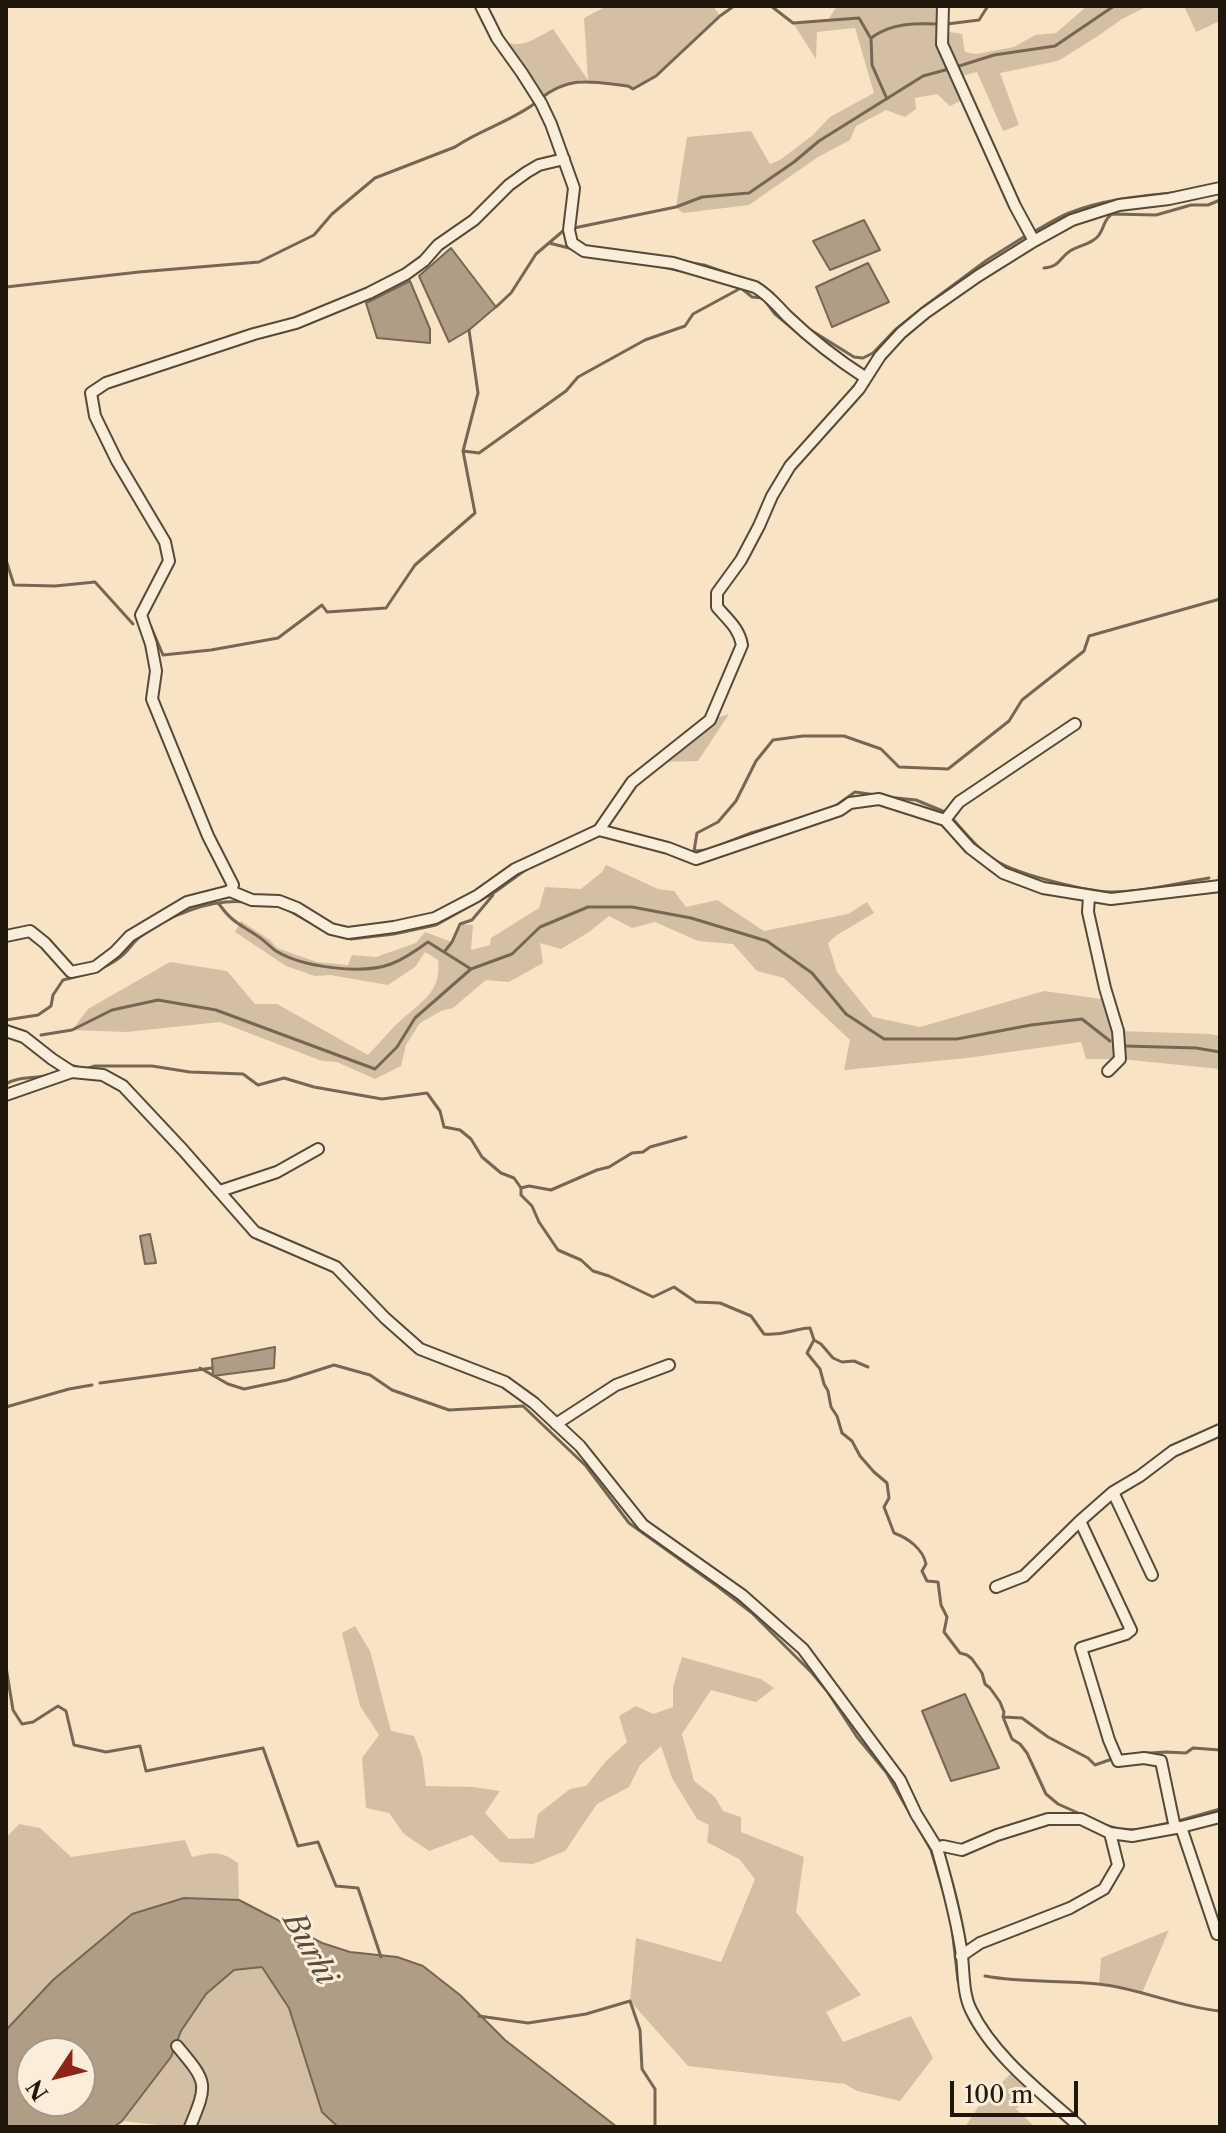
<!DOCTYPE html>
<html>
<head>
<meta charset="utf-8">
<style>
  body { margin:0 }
  #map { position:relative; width:1226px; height:2133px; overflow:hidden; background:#f8e3c4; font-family:"Libre Caslon Text",serif }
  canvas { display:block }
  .frame { position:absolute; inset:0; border:8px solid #21160a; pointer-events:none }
  .north { position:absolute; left:16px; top:2037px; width:80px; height:80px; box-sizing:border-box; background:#faedd9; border:2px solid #a39786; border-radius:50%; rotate:235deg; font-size:22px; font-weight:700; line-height:32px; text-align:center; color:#21160a }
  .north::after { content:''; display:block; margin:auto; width:28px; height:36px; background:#8f2418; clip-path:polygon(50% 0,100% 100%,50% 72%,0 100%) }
  .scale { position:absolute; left:950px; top:2081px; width:128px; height:36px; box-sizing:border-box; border:4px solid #21160a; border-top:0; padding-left:10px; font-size:24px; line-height:28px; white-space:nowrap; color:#21160a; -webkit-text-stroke:6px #faedd9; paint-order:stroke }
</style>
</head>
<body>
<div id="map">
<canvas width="1226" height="2133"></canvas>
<div class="frame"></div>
<div class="north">N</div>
<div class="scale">100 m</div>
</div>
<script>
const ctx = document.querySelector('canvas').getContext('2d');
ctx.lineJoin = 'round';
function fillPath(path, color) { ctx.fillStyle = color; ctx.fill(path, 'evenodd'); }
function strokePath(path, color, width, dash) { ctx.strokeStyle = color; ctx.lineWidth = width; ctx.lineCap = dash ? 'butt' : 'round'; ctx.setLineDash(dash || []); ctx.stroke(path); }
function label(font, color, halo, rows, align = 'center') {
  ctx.font = font + ' "Libre Caslon Text",serif'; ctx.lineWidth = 6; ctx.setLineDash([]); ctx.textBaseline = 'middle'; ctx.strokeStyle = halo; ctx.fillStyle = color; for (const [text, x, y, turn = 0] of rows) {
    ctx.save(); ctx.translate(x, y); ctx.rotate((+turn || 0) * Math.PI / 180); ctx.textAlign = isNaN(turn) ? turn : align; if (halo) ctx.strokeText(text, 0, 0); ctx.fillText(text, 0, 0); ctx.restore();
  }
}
fillPath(new Path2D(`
  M607,6h106l7,10 -64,60 -23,13 -5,-3 -47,-6 -26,8 -16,12 -42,-62c24,13 33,3 56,-9l35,51 -4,-62z
  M837,6h106v25l19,3 3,18 11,2 38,-7 21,-12 21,-2 31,-27h61l-26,13 -24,17 -40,25 -58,12 19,52 -16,6 -26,-59 -19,5 9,21 -17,8 -13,-12 -22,4 1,11 -11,8 -19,-7 -30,16 -6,14 -32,17 -69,48 -66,8 -7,-6 11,-70 64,-6 19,33 10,-4 33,-25 17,-18 44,-24 -19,-65 -38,4 -1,27 -23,-36 35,-3z
  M1184,6h36v15l-24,11z
  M729,714l-31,47 -41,1 53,-42z
  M606,865l52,24 16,2 12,16 31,-7 47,31 84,-17 19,-12 7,11 -37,22 -9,8 9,29 36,45 47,10 124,-36 65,9 10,31 91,3 10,2v33l-100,-10h-34l-5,-17 -114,16 -123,12 6,-30 -66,-62 -27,-7 -24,-27 -35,-3 -43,-19 -23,6 -23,-12 -20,16 -28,17 -21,-6 3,20 -34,19 -23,-2 -33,28 -12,3 -21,12 -14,22 -5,21 -26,13 -38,-17 -15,-1 -102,-39 -93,10 -55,-2 16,-21 82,-47 57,9 28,33h22l91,51c11,-11 20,-23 31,-33 21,-20 43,-29 39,-62l-13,-8 -10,15 -27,18 -58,-10 -15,1 -29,-10 -51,-34 6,-11 29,19 7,8 40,14 31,3 4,-10 24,2 40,-14 9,-11 27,10 8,-18 13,1 -2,25 19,-5 1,-7 48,-30 6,-21 36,2 21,-17z
  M355,1626l15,25 21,80 23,5 8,20 4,30 47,1 27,4 -15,22 24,26 25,-1 4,-24 32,-25 16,-3 21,-26 20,-18 -8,-26 17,-10 17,8 20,-7v-20l9,-30 79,22 13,9 -18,14 -45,-12 -29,44 12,47 21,16 8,14 18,6v15l63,25 -8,55 65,83 -35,17 17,30 68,-26 22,42 -33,43 -43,-10 -12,-7 -157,-18 -58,-65 6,-63 85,24 34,-83 -16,-20 -32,-17 2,-17 -12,-6 -25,-41 -11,-32 -21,19 -11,22 -32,17 -32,47 -32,13 -33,-2 -28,-27 -43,16 -25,-17 -15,-21 -23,-5 -4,-50 17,-23 -19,-29 -18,-73z
  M19,1824l21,4 31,29 114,-17 7,17c21,-5 28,-7 46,6l1,37 -55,-2 -52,16 -79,66 -47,50v-192z
  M1169,1930l-27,63 -43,-9 2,-26z
  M262,1967l27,41 33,104 16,15h-162l-54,-6 49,-64 10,-26 25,-37 28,-24z
  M1016,2068l21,21 -21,20 19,18h-70l13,-20z`), '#d3c0a4');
const water = new Path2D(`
  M864,220l16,30 -50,20 -17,-29z
  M451,248l45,59 -27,23 -20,12 -30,-66z
  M868,263l21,39 -57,25 -16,-40z
  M410,281l20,48v14l-53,-5 -11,-35z
  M150,1234l6,29 -11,1 -5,-28z
  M275,1347l-1,21 -61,8 -1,-17z
  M965,1694l34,74 -48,13 -29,-70z
  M184,1898l55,2 83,43 28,9 47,5 26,9 37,29 45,45 112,87h-279l-16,-15 -33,-104 -27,-41 -28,3 -28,24 -25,37 -10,26 -49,64 -8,6h-108v-97l47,-50 79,-66zM32,2053h48v48h-48z`);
fillPath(water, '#af9d85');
strokePath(water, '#766754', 2);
strokePath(new Path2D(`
  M771,6l22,17 66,-5 11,19
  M947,24l32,-4 9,-14
  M956,67l38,-12 61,-9 59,-40
  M541,98c31,-23 51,-16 87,-12l5,3 23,-13 64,-60 14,-10
  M887,99l-15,-34 -1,-27c20,-15 44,-15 68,-14
  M1035,231c11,-6 22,-13 34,-18 35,-14 74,-17 112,-21
  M574,233v-5l102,-21 26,-10 47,-4 45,-31 25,-21 104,-65 26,-7
  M549,243l24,6
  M691,263l13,2 26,9
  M658,266l28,6
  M1044,268c17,-2 14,-9 26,-17 9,-6 23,-7 29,-16 6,-8 4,-15 13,-21l44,1 35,-10h17l12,-5
  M752,281l7,2 14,11
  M6,287l133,-15 120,-10 55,-27 18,-21 43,-36 80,-31c26,-18 58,-26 83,-46
  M496,307l15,-14 25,-39 27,-23
  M792,314l17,15 45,28 9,1 10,-5 22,-23 30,-24 62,-46 40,-25
  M463,451l16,2 87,-62 12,-14 67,-37 40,-14 8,-12 48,-26 11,9 11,1 12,16 29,24
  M6,560l8,25 41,1 40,-4 38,42
  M151,627l12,28 48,-5 67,-12 44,-33 5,7 59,-4 29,-43 60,-52 -12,-62 15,-58 -9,-63
  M887,797l29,3 29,12
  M830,810l25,-18 21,3
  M811,815l-60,18 -43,17 -14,1 3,-18 21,-11 18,-21 20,-40 17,-21 30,-4h41l37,13 18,18 49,2 61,-48 13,-21 62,-49 5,-15 131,-37
  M952,818c15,17 30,36 50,46 24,12 83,27 109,28 33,0 66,-9 98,-14
  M612,838l62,17
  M1219,877h1
  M1161,898l59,-7
  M219,904c13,18 19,19 37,31 7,4 13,11 20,16 26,16 86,24 115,13 13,-5 26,-14 37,-22l43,27
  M288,910l39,22
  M345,937l6,2 43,-5 42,-9 59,-33 33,-24
  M445,951l7,-9 8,-18 12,-4 21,-25
  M98,970c9,-4 19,-9 26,-16 6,-6 10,-13 17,-18 28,-21 69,-37 105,-34
  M6,1020l32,-5 13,-9 2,-11 10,-15 28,-7
  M41,1035l31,-5 40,-20 46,-10 58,10 159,59 22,-22 18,-29 56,-49 41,-15 28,-27 48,-20h44l59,11 76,23 45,32 34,41 38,25h73l74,-14 51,-6 28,22
  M1126,1046l70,2 24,4
  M70,1065l15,4 10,-3h57l38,6 53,2 15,11 26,-7 30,9 68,12 45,-6 13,18 4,16 16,3 11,9 11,18 19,16 13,5 7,10v7l11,11 7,16 19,28 23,10 12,11 16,5 44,21 21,-10 22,15 24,1 31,13 13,18c22,2 27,-5 46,-6l4,12 7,4 12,14 9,4 12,-1 14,6
  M6,1084c12,-8 28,-5 43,-9
  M521,1188l8,-2 22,4 46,-20 12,-3 23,-14 11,-1 7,-5 36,-10
  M814,1340l-7,13 13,16 4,15 4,7 3,16 6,9 5,17 10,8 8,15 14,16 13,11 2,15 -5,9 10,26c14,5 29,16 32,31l-4,7 5,10 11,1 3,23 6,12 -3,15 16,21 7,2 5,4 10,14 3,11 5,4 10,14 4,10 -1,5 9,22 8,5 7,9 19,41 12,10 47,21 13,4 21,1
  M200,1368l28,16 16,5 43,-9 47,-15 36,10 22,15 57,20 74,-4 63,60 43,57 88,63 35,27 60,60 15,18 30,46 29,35 45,78 14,47
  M100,1383l112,-15
  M6,1407l63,-18 23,-4
  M6,1667l7,43 9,14 11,-2 25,-16 8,5 8,34 32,7 34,-6 6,25 117,-23 35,98 20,-4 18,44 22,2 23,69
  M1003,1717l19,1 26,19 40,21 7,7 20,-7
  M1134,1754l32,-2 20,1 7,-5 27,2
  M1178,1821l42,-12
  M1146,1828l23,-5
  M952,1928l6,53
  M985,1976c38,7 75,4 113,8 41,4 80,23 122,27
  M479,2016l49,7 58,-9 44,-13 10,29 2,39 13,20v38`), '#766754', 3);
const street = new Path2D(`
  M481,6l16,32 25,35 19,30 10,21 23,64 -5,42 3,13 12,8 89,12 82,24c14,8 21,18 32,29 24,23 51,44 79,62
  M943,6l-1,38 73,162 19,35
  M945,820l14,-18 116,-78
  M599,830l69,18 28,11 144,-49 10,-7 29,-4 66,21 25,28 33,25 40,15 68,11 109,-13
  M230,891l3,-6 -25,-49 -56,-137 4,-28 -5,-27 -10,-29 28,-54 -4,-19 -48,-81 -22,-45 -4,-23 15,-10 148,-49 42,-11 73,-30 37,-19 18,-13 14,-16 36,-25 35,-35 18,-13 12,-7 25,-6
  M1089,896l-1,16 17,76 13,43 2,28 -12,12
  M6,936l24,-5 15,12 26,29 24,-5 20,-15 15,-16 57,-34 43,-11 22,9 27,1 18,7 34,21 17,4 46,-6 41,-9 42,-22 38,-27 84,-39 33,-48 78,-62 32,-75c-3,-17 -14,-25 -25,-38v-14l24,-33 18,-34 13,-30 18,-30 69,-77 21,-33 21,-23 24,-20 53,-37 56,-35 38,-21 47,-15 50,-6 51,-11
  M6,1031l18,6 28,22 20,13 31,3 20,11 60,64 72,82 81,35 49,51 35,31 85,33 29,21 46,43 63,79 99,70 61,54 97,131 16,34 21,34 6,-2 19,4 35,-15 51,-16h33l29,14 22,3 49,-9 39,-10
  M6,1095l66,-23
  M220,1191l57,-19 41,-23
  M556,1424l60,-39 53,-20
  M1113,1492l27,-16 33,-25 47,-21
  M1080,1521l33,-29 39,83
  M996,1587l28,-11 56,-55 51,109 -5,4 -45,14 28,92 9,21 26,-3 17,3 14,67
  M1181,1827l36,107
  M937,1848c10,35 20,71 25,108 2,18 1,38 9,54 22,46 71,83 109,117
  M961,1956l19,-13 90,-35 34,-19 14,-24 -8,-32
  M177,2046c31,37 31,37 13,81`);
strokePath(street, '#574938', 14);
strokePath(street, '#faedd9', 10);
label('italic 30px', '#5a4c3b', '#faedd9', [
  ["Burhi",309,1949,61]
]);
</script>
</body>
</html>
